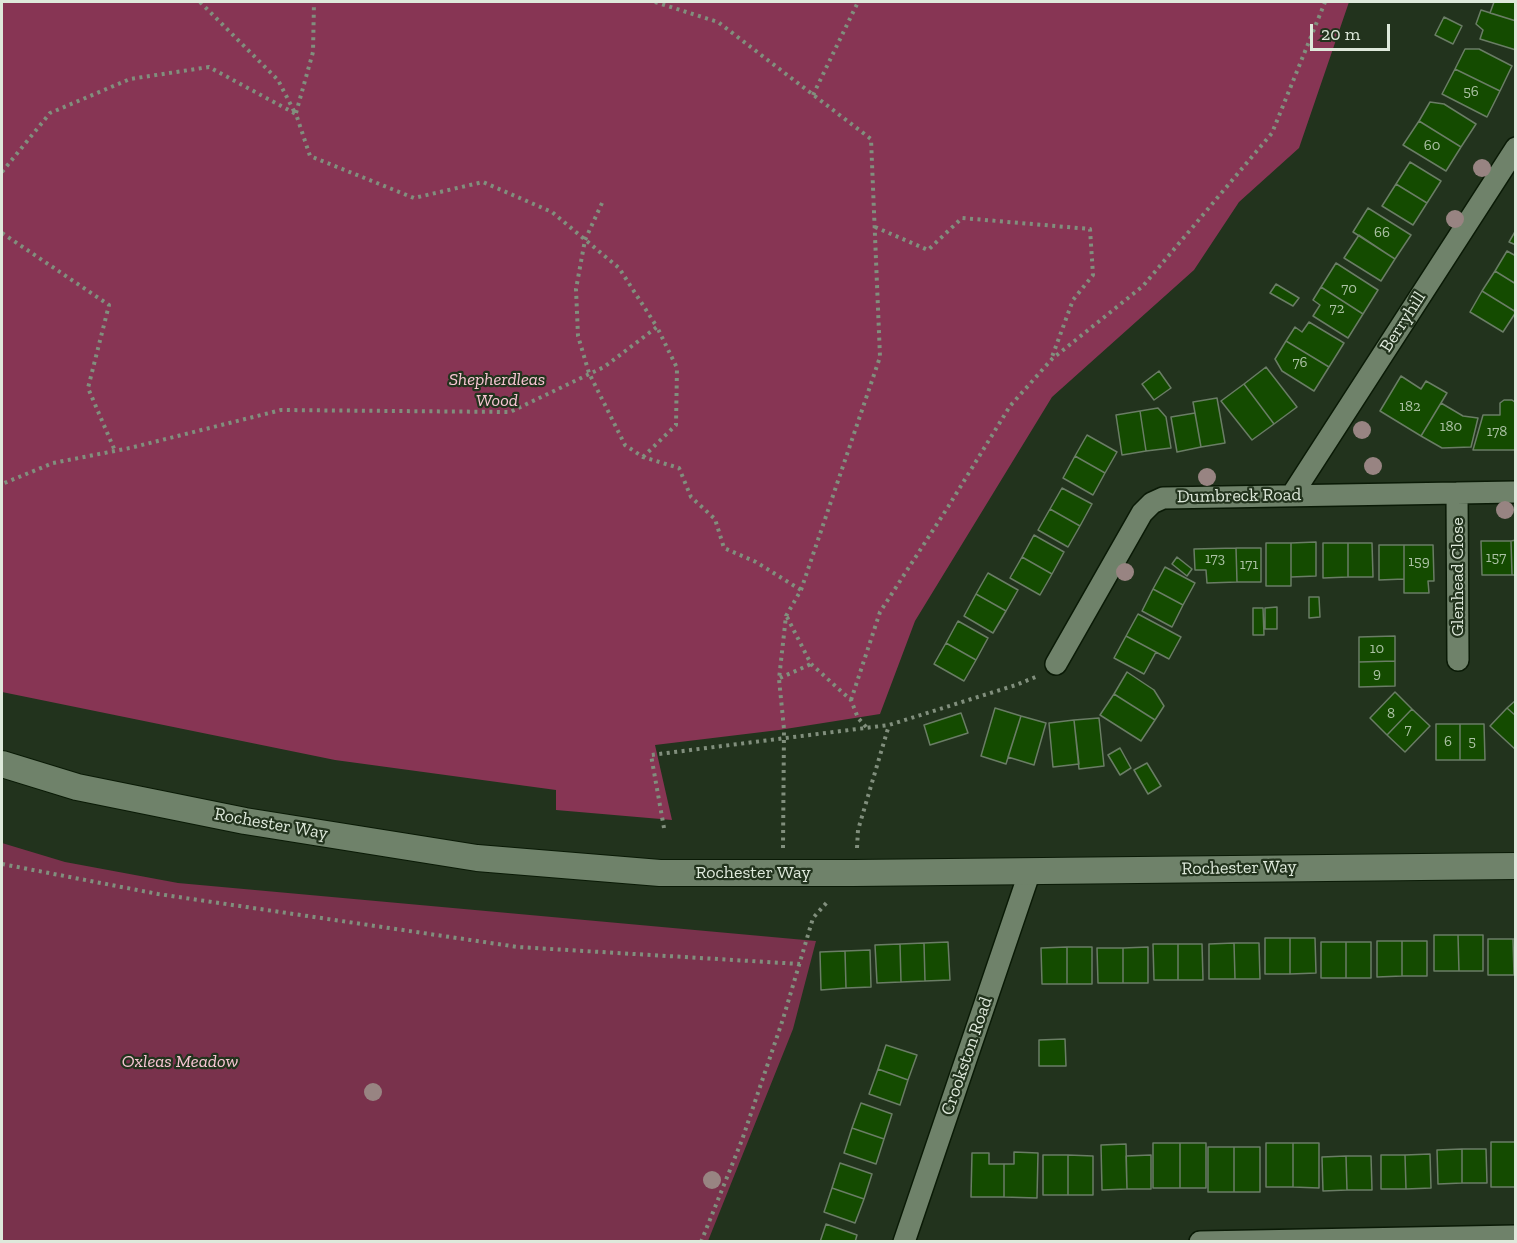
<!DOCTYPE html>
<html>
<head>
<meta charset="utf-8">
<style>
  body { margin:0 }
  #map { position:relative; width:1517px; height:1243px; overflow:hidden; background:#22331d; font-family:"Zilla Slab",serif }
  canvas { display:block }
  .frame { position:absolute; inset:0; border:3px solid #dee9db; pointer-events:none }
  .scale { position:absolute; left:1310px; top:24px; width:80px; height:27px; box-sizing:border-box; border:3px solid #dee9db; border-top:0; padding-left:8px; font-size:18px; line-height:21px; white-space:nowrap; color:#dee9db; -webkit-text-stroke:4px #22331d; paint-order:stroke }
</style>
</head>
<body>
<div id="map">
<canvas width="1517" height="1243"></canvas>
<div class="frame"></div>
<div class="scale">20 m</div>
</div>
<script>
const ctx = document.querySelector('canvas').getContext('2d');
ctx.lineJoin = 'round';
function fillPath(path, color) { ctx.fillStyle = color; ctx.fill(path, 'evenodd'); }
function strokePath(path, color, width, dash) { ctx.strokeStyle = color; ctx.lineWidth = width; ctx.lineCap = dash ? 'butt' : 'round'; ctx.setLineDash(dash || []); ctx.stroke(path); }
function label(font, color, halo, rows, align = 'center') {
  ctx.font = font + ' "Zilla Slab",serif'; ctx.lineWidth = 4.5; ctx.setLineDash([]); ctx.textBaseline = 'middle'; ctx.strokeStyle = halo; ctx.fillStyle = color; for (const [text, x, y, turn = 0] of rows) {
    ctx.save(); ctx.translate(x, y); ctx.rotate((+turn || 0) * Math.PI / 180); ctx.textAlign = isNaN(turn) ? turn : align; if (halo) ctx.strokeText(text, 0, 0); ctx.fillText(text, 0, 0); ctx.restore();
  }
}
fillPath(new Path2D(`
  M2,843l63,19 113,21 638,58 -23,88 -85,212h-706z`), '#79324c');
fillPath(new Path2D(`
  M2,2h1347l-50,146 -60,54 -45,68 -142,127 -137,224 -35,93 -101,16 -124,15 17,75 -116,-10v-20l-221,-30 -333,-68z`), '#873554');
const building = new Path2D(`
  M1494,2h22v19l-26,-8z
  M1481,10l35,11v29l-36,-11 3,-9 -7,-6z
  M1444,17l18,9 -9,18 -18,-9z
  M1465,49h14l33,17 -12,25 -45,-22z
  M1455,69l45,22 -13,26 -45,-23z
  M1430,102l14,2 32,20 -15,23 -42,-26z
  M1419,121l42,26 -15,24 -43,-26z
  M1410,162l31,19 -14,22 -31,-19z
  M1396,184l31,19 -14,22 -31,-19z
  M1368,208l43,27 -16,24 -42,-27z
  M1516,230v15l-7,-3z
  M1359,235l36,24 -14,22 -37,-23z
  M1507,251l9,5v28l-21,-13z
  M1336,263l42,27 -15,24 -42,-27z
  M1495,271l21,13v28l-34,-21z
  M1276,284l23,14 -6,8 -23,-13z
  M1321,287l42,27 -15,24 -35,-22 7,-11 -7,-5z
  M1482,291l34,21 -13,20 -33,-20z
  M1309,322l35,21 -15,24 -43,-26 9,-14 7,5z
  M1286,341l43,26 -15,24 -32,-20 -7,-12z
  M1266,367l31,40 -23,17 -30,-40z
  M1159,371l12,17 -17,12 -12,-16z
  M1401,376l20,13 5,-8 21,12 -26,43 -41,-25z
  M1244,384l30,40 -22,16 -31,-39z
  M1217,398l8,45 -24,4 -8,-45z
  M1504,400h8l4,3v47h-43l10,-35h17v-12z
  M1441,403l22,13 15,2 -7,29 -29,1 -21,-12z
  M1158,408l8,9 5,31 -25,3 -6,-40z
  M1140,411l6,40 -24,4 -6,-40z
  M1195,413l6,34 -24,5 -6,-35z
  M1087,435l30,17 -12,21 -30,-17z
  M1075,456l30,17 -12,22 -30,-17z
  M1062,488l30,16 -12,22 -30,-17z
  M1050,509l30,17 -12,21 -30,-17z
  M1034,535l30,17 -12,22 -30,-17z
  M1516,540v35h-4l-1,-34z
  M1481,541h30l1,34h-30z
  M1316,542v34l-25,1v-34z
  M1266,543h25v43h-25z
  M1323,543h25v34l-25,1z
  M1348,543h24l1,34h-25z
  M1379,545h25v34l-25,1z
  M1404,545h29l1,36h-6l1,12h-25z
  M1236,548l1,34 -30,1 -1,-13h-11l-1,-21z
  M1236,548h25v34h-24z
  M1022,557l30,17 -12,21 -30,-17z
  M1177,557l15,12 -5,7 -15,-12z
  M1165,567l30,16 -12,22 -30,-16z
  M988,573l30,17 -12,21 -30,-17z
  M1153,589l30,16 -11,22 -30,-16z
  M976,594l30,17 -13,22 -29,-17z
  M1309,597h10l1,20 -11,1z
  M1277,607v22h-12v-21z
  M1253,608h10l1,27h-11z
  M1138,614l43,23 -12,22 -43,-23z
  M958,621l30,17 -12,22 -30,-17z
  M1126,636l30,16 -12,22 -30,-16z
  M1395,636v25l-36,1v-25z
  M946,643l30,17 -12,21 -30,-17z
  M1395,661v25l-36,1v-25z
  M1127,672l27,18 10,16 -9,14 -41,-26z
  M1395,692l17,17 -25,26 -17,-17z
  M1114,694l41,26 -14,21 -41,-26z
  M1516,700v16l-9,-8z
  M995,708l26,8 -15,48 -25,-8z
  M1507,708l9,8v34l-26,-24z
  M1412,709l18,17 -25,26 -18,-17z
  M961,713l7,20 -38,12 -6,-20z
  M1021,716l25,7 -12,42 -26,-8z
  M1099,718l5,48 -25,3 -5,-49z
  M1074,720l5,44 -26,3 -4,-44z
  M1436,724h24v36h-24z
  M1460,724h24l1,36h-25z
  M1120,748l11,20 -11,7 -12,-20z
  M1147,763l14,23 -13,8 -14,-24z
  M1434,935h24l1,36h-25z
  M1458,935h25v36h-24z
  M1265,938h25v36h-25z
  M1290,938h25l1,35 -26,1z
  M1488,939h25l1,36h-26z
  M1513,939h3v36h-2z
  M1377,941h25v35l-25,1z
  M1402,941h25v35h-25z
  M948,942l2,38 -25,1 -1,-38z
  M1321,942h25v36h-25z
  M1346,942h25v36h-25z
  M924,943l1,38 -24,1 -1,-38z
  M1234,943l1,36h-26v-35z
  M1234,943h25l1,36h-25z
  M900,944l1,38 -24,1 -2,-38z
  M1153,944h25v36h-24z
  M1178,944h24l1,36h-25z
  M1067,947v37h-25l-1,-36z
  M1067,947h25v37h-25z
  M1148,947v36h-25v-35z
  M1097,948h26v35h-25z
  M870,950l1,37 -25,1 -1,-37z
  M845,951l1,37 -25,2 -1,-38z
  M1065,1039l1,27h-27v-26z
  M886,1045l31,10 -9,25 -30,-11z
  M878,1069l30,11 -8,25 -31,-11z
  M861,1103l31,11 -8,25 -32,-11z
  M852,1128l32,11 -8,25 -32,-11z
  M1491,1142h25v45h-25z
  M1153,1143h27v45h-27z
  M1180,1143h26v45h-26z
  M1266,1143h27v44h-27z
  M1293,1143h26v45l-26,-1z
  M1126,1144l1,45 -25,1 -1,-45z
  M1208,1147h26v45h-26z
  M1234,1147h26v45h-26z
  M1462,1149v34l-24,1 -1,-34z
  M1462,1149h24l1,34h-25z
  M1014,1152l24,1 -1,45 -33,-1v-33h10z
  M972,1153h17v11h15v33h-33z
  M1430,1154l1,34 -25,1 -1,-34z
  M1043,1155h25v40h-25z
  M1068,1155l25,1v39h-25z
  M1151,1155v34h-24l-1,-33z
  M1381,1155h24l1,34h-25z
  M1346,1156l1,34 -24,1 -1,-34z
  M1346,1156h25l1,34h-25z
  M840,1163l32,11 -8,25 -32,-11z
  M832,1188l32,11 -9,24 -31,-11z
  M826,1224l31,11 -2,7h-35z`);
fillPath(building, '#144b00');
strokePath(building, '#6a7d65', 1.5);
const minor = new Path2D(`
  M1457,493l1,167
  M1292,495l224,-347
  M1056,664l86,-151 10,-10 11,-5 353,-6
  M904,1242l126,-371
  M1200,1242l316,-6`);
const tertiary = new Path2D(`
  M2,764l75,23 168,34 232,37 183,15h194l662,-7`);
strokePath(minor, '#0a1a06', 24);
strokePath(tertiary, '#0a1a06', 28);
strokePath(new Path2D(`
  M200,2l78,78 17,33
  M655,2l63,20 153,117 9,218 -79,233 -15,26 -7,63 5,50 -1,120
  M813,95l45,-93
  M296,113l17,-61 1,-50
  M2,172l48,-59 80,-34 79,-12 87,47 14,42 104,42 69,-16 69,30 67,56 38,59 -53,40 -94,45 -229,-2 -151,38 -77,15 -51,21
  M602,203l-17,37 -9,49 2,47 11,37 36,72 18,12 36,11 12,29 24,22 9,29 32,14 45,28
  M875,227l53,23 34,-32 128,11 3,46 -20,25 -21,57
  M2,233l107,72 -21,83 27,63
  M643,457l33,-32 1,-57 -20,-41
  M787,617l24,47 40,36 7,18 9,10
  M780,678l31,-14
  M851,700l29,-88 68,-105 62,-101 42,-47 91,-73 129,-153 53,-131
  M664,828l-13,-73 238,-30 127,-40 22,-9
  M857,848l1,-18 31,-105
  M2,864l156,30 360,53 282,17
  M701,1242l41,-102 41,-121 30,-101 16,-18`), '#818f7d', 4, [3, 4.5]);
strokePath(minor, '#6f826a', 21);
strokePath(tertiary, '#6f826a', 26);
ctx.fillStyle = '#988482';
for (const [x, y] of [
  [1482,168],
  [1455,219],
  [1362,430],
  [1373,466],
  [1207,477],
  [1505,510],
  [1125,572],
  [373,1092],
  [712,1180]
]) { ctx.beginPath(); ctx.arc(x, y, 9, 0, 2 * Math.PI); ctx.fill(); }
label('15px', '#acc2a4', null, [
  ["56",1471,92],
  ["60",1432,146],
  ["66",1382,233],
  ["70",1349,289],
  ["72",1337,309],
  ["76",1300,363],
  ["182",1410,407],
  ["180",1451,427],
  ["178",1497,432],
  ["157",1496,558],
  ["173",1215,559],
  ["159",1419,562],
  ["171",1249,565],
  ["10",1377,649],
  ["9",1377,674],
  ["8",1391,714],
  ["7",1408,730],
  ["6",1448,742],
  ["5",1472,742]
]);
label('18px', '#dee9db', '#22331d', [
  ["Berryhill",1403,322,-57],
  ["Dumbreck Road",1239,496,-1],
  ["Glenhead Close",1458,577,-90],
  ["Rochester Way",271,824,10],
  ["Rochester Way",1239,868,-1],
  ["Rochester Way",753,873],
  ["Crookston Road",967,1056,-71]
]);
label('italic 18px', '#f8c6d4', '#22331d', [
  ["Shepherdleas",497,380],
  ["Wood",497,401],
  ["Oxleas Meadow",180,1062]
]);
</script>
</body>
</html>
